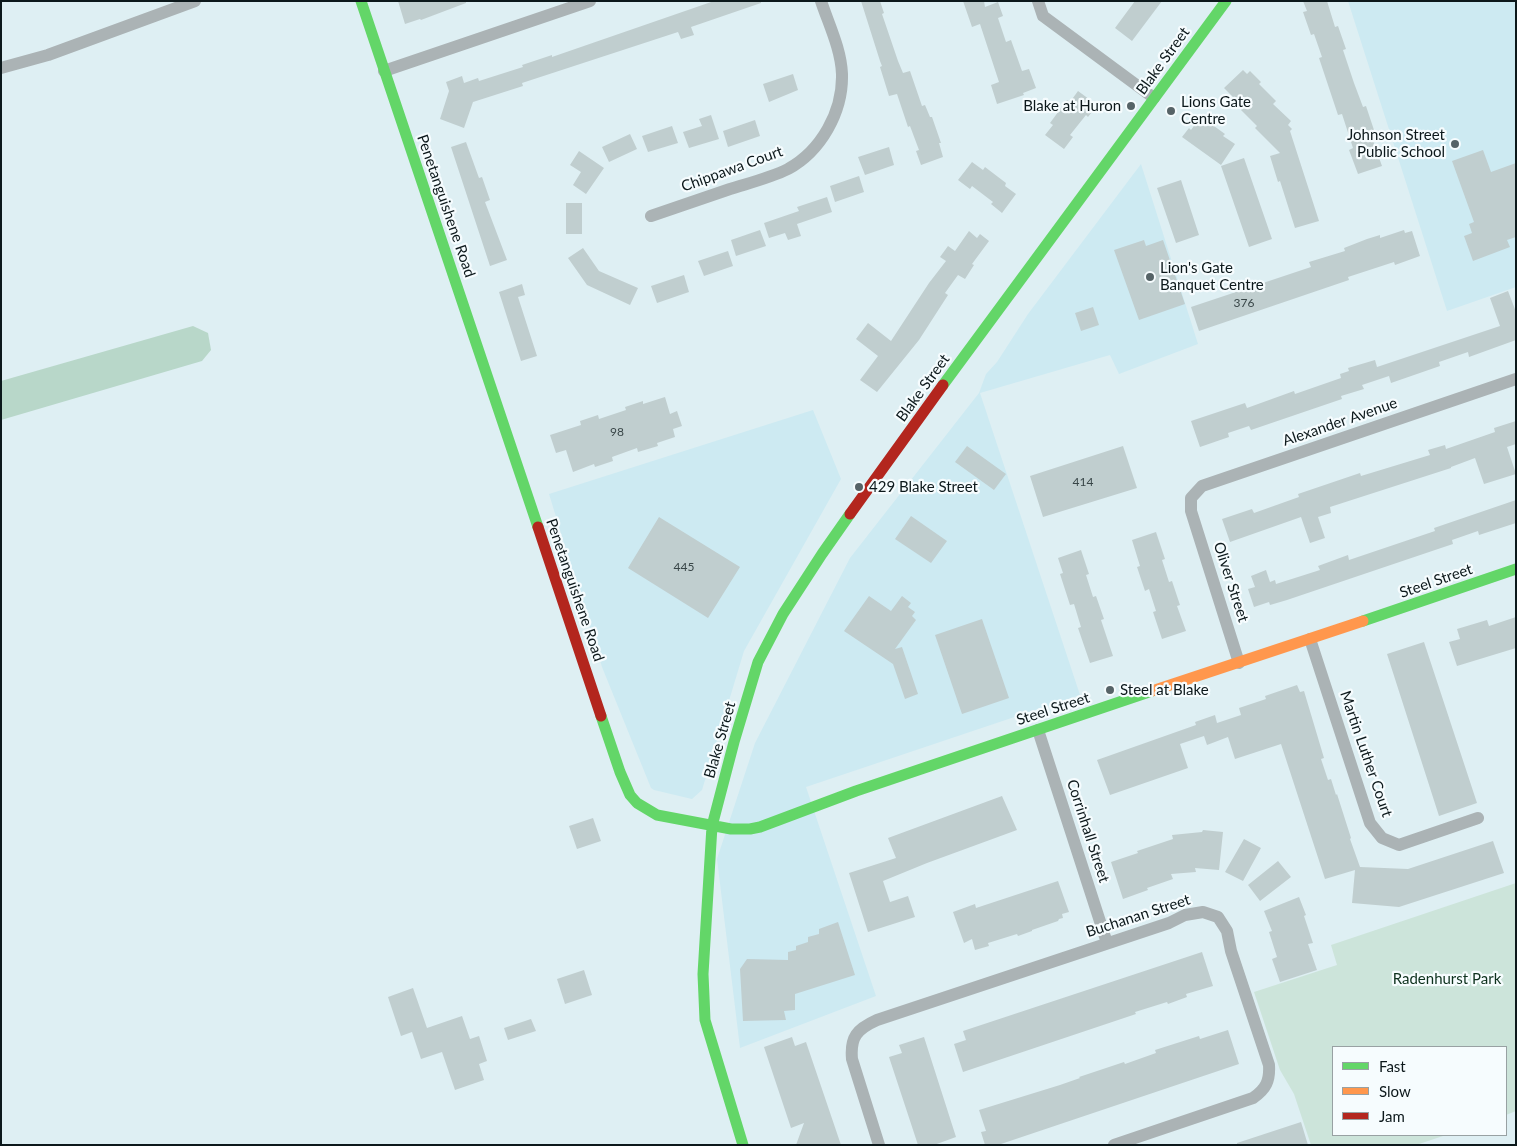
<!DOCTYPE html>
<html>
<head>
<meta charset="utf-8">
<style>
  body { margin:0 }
  #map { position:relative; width:1517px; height:1146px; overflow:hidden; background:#deeff3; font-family:Lato,sans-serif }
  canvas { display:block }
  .frame { position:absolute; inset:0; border:2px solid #0c181b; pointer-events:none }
  .legend { position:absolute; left:1332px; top:1046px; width:175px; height:90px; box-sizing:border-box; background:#f6fcfe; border:1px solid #98a1a3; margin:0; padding:6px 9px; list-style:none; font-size:15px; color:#0c181b }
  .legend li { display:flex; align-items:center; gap:10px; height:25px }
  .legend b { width:25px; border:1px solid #98a1a3 }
</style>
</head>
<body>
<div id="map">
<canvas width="1517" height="1146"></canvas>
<div class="frame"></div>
<ul class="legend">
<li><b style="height:6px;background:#63d668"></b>Fast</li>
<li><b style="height:6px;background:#ff974d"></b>Slow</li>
<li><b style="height:6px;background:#b3261e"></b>Jam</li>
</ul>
</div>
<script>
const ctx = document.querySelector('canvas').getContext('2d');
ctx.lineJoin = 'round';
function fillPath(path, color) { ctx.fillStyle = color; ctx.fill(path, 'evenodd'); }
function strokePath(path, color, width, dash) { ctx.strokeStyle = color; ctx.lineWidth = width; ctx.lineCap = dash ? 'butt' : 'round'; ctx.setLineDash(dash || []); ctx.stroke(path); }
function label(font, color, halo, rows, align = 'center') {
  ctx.font = font + ' Lato,sans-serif'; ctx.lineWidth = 4.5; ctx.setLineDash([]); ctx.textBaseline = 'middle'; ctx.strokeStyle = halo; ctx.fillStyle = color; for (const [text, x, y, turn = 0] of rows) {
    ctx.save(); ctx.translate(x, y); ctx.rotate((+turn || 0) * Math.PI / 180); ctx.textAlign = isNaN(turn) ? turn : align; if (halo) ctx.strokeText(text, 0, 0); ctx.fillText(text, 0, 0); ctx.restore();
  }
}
fillPath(new Path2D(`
  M1348,1h168v286l-69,24z
  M1141,164l57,180 -79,30 -9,-19 -130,38 100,302 -274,92 70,209 -136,52 -23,-189 38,-116 95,-185 129,-165 7,-19 11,-12 31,-48z
  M813,410l28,69 -97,172 -42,139 -10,9 -38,-9 -3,-2 -49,-121 -53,-173z`), '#cdeaf2');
fillPath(new Path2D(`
  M1516,883v228l-10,4v-68h-173v88h113l-30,10h-105l-17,-51 -14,-24 -26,-78 83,-27 -6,-20z`), '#cce4da');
fillPath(new Path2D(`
  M193,326l15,7 3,17 -9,11 -201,59v-39z`), '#b8d7c9');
fillPath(new Path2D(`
  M398,1h68v2l-45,17 -1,-1 -15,5z
  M714,1h47v2l-70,24 3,8 -13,4 -3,-7 -156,51 1,3 -50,16 -9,26 -24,-9 9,-28 -3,-9 16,-6 2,7 14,-5 1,3 44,-14 -1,-2 30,-10v2z
  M861,1h19l4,12 -2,1 16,47 5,12 7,-2 12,35 3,-1 5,12h2l9,26h-2l4,14 -22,8 -5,-14 3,-1 -9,-24 -2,1 -11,-33 -8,2 -9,-29 2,-1 -2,-5z
  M963,1h21l1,6 13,-5 5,14 -5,2 8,24 5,-2 11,31 7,-2 7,19 -13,5 1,2 -27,9 -6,-19 8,-3 -19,-58 -8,3z
  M1135,1h27l-30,40 -17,-13z
  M1303,1h24l8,26 3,-1 8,23 -3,1 11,33 9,24 3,-1 11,33 -4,2 9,25 -24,8 -9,-24 4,-2 -11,-34 -4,1 -19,-57 3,-1 -8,-23 -3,1 -8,-23 4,-1z
  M1243,70l4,4 3,-3 11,11 -2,2 17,17 -3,3 18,17 -3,4 4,4 -2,2 29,90 -24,7 -15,-47 -2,1 -8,-26 10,-3 -25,-25 2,-2 -16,-16 2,-3 -19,-19z
  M793,74l5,16 -29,12 -6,-18z
  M1078,91l19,14 -9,12 -2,-2 -16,20 3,2 -9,12 -19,-14 8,-10 -3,-2 17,-23 3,2z
  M711,115l8,24 -30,9 -6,-16 19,-6 -3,-7z
  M1202,115l14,10 -2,1 11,8 -2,2 12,8 -14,21 -39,-28 7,-9 2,2z
  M755,120l5,16 -32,11 -5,-16z
  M672,126l6,17 -30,9 -6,-16z
  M630,134l7,15 -28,13 -7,-15z
  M466,142l13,36 3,-1 8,23 -5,2 22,58 -17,6 -39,-119z
  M889,147l5,18 -29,10 -7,-18z
  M1483,150l8,22 25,-9v74l-9,3 3,7 -37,14 -9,-25 8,-3 -3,-9 5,-2 -22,-61z
  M579,151l25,17 -18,26 -13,-9 8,-13 -11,-7z
  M1244,158l28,81 -23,8 -28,-81z
  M972,162l11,8 2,-3 21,16 -1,3 11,8 -14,19 -11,-9 2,-2 -21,-16 -2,3 -12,-9z
  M859,176l5,16 -29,10 -5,-16z
  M1181,180l18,55 -23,8 -19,-55z
  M827,197l5,15 -35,12 4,12 -13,4 -3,-7 -16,5 -5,-15 35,-12 -2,-4z
  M566,203h16v31h-16z
  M760,230l6,16 -30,10 -5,-16z
  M1404,230l1,3 7,-2 8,25 -25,9 -1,-3 -46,15 1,3 -150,51 -8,-24 120,-40 -2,-5 36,-11 -1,-3 23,-9 13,-4v3z
  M969,231l8,7 3,-4 9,7 -17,23 2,1 -9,14 -7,-4 -13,18 3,2 -29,45 -42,52 -17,-12 18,-24 -22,-17 12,-16 23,18 38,-58 17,-22 -6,-4 8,-11 7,5z
  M1144,240l2,6 17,-6 22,64 -46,16 -25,-70z
  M583,248l16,23 39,17 -8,17 -43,-20 -19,-27z
  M728,251l5,15 -29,10 -6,-15z
  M684,275l5,17 -32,11 -6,-17z
  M522,284l3,11 -7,2 19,59 -16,5 -22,-69z
  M1508,291l8,21v28l-47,17 -1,-5 -29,10 1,4 -49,17 -2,-7 -27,9 2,4 -23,7 1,3 -91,31 -2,-4 -21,7 1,4 -29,10 -9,-26 54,-18 2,5 47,-17 1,3 46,-16 -1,-4 9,-3 -1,-3 27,-8 2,7 123,-41 -10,-28z
  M1093,307l6,18 -18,6 -6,-18z
  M665,397l5,17 7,-3 5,15 -9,3 2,8 -18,6 1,3 -20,6 -1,-4 -25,9 1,4 -18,6 -1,-3 -21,8 -7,-22 -10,3 -6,-18 31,-10 -1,-4 18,-6 1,4 27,-9 -1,-3 18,-6v3z
  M1516,421v23l-9,3 9,27 -32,10 -9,-26 -24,9v1l-121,39 1,6 -13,4 7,21 -15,5 -9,-26 -71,25 -8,-23 30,-10 2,4 45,-16 -1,-3 62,-21 1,3 69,-21 -2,-5 17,-5 1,4 49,-17 -1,-4z
  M967,446l39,28 -12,16 -39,-28z
  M1123,446l14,42 -94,29 -13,-41z
  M1516,500v23l-37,12 -1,-4 -26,9 1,4 -12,4 -154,52 -17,5 -1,-3 -15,5 -6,-18 7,-2 -4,-11 15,-6 4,12 5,-2 1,4 44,-14 -2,-4 30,-11 1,5 86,-29 -1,-3z
  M911,516l36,25 -16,22 -36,-24z
  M659,517l81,50 -32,51 -80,-50z
  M1156,532l9,27 -3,1 7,22 3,-1 8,24 -3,1 9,25 -24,8 -9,-27 3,-1 -7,-22 -4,2 -8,-24 3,-1 -8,-26z
  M1081,550l8,24 -3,1 7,22 3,-1 8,23 -3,1 12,36 -23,7 -12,-35 3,-1 -7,-23 -4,1 -10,-31 3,-1 -5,-15z
  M869,596l22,15 11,-15 9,7 -3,4 7,5 -3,4 4,4 -21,29 7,-2 16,47 -13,5 -12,-35 -49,-33z
  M1516,617v31l-59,18 -8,-24 11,-3 -3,-10 30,-9 2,6z
  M982,619l27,79 -47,16 -27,-79z
  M1424,642l53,161 -38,13 -52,-162z
  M1297,685l3,7 4,-1 20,67 -3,1 7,21 3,-1 5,16 1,-1 14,44 -1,1 10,28 48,2 85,-28 11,32 -105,34 -47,-4 3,-33 -30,9 -44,-135 -46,15 -7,-22 -21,8 -3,-9 -24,8 8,24 -78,27 -13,-35 99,-35 -1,-3 20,-7 2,8 24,-8 -2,-7 27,-9 -1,-3z
  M1002,796l15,34 -90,33 -44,18 7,21 18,-6 7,21 -47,15 -19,-59 47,-15 -8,-20z
  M593,818l8,23 -24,8 -8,-23z
  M1203,830l20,2 -4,38 -24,-2 1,4 -25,2 2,5 -26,9 1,2 -25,9 -12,-37 27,-9 -1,-2 36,-12 -1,-4 30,-3z
  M1244,839l17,9 -18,33 -18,-9z
  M1278,861l13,16 -31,24 -12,-16z
  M1058,881l11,31 -7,2 1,4 -4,1 -1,2 -26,9v1l-14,5 -1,-2 -29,9 1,3 -14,4 -3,-11 -8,4 -11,-31 22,-8 1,4z
  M1299,897l7,18 -2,1 9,27 -5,1 9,26 -37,12 -8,-23 5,-2 -8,-25 3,-1 -8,-20z
  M838,922l17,53 -60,19v16l-11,1 2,9 -43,1 -3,-52 7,-10 41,1v-8l8,-2v-4l12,-4v-5l11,-3v-5z
  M1202,952l11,34 -27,8 1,3 -19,7 -1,-2 -32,10 1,2 -173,58 -9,-28 12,-4 -3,-9z
  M584,970l8,25 -27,9 -8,-25z
  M413,988l14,40 35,-12 8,23 9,-3 8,25 -8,3 5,16 -29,10 -13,-38 -21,7 -9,-27 -11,4 -13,-39z
  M531,1019l5,12 -28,9 -4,-12z
  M1228,1030l11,34 -241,81h-13l-4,-13 5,-1 -7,-21 81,-25 20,-7 -1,-1 45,-15 1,2 31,-11 -1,-3 44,-14 1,3z
  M792,1037l3,9 11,-4 35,103h-45l8,-22 -13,5 -27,-81z
  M924,1037l32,100 -22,8h-16l-29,-88 13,-4 -3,-8z
  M1301,1122l7,23h-71v-2z`), '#c0cecf');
strokePath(new Path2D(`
  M1038,1l5,15 111,82
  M1,68l47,-13 147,-54
  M384,71l206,-70
  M651,216c26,-9 53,-18 79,-27 19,-6 40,-11 58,-20 33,-18 55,-57 54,-95 -1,-25 -13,-49 -21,-73
  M1310,639l60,184 12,15 17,7 79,-27
  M1239,663l-48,-152v-13l11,-12 314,-107
  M1038,730l69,213
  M879,1145l-27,-86c-2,-22 5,-30 25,-39l292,-97 16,-8 18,-3 15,5 9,14 4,20 38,114c1,16 -3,24 -16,33l-139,47`), '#abb3b5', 12);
strokePath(new Path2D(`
  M361,1l177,526
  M943,385l283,-384
  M1363,621l153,-52
  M601,716l19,56 10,23 7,8 20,12 74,14h19l10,-2 96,-36 296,-100
  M743,1145l-38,-125 -2,-46 9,-148 22,-84 24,-80 25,-48 39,-60 28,-40`), '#63d668', 11);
strokePath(new Path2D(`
  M1152,691l211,-70`), '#ff974d', 11);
strokePath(new Path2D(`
  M850,514l93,-129
  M538,527l63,189`), '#b3261e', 11);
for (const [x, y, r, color] of [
  [1131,106,5,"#566367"],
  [1171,111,5,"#566367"],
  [1455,144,5,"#566367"],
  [1150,277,5,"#566367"],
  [859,487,5,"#566367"],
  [1110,690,5,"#566367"]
]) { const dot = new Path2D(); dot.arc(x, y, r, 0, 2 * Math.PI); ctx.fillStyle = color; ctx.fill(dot); strokePath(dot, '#f6fcfe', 2); }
label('12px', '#394648', null, [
  ["376",1244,303],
  ["98",617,432],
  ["414",1083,482],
  ["445",684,567]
]);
label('15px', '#0c181b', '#f6fcfe', [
  ["Blake Street",1163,61,-54],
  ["Chippawa Court",732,169,-20],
  ["Penetanguishene Road",446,206,71],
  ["Blake Street",923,388,-54],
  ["Alexander Avenue",1340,422,-19],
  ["Steel Street",1436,581,-19],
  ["Oliver Street",1231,582,72],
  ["Penetanguishene Road",575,590,71],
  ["Steel Street",1053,709,-18],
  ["Blake Street",720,740,-74],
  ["Martin Luther Court",1366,754,71],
  ["Corrinhall Street",1088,831,72],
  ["Buchanan Street",1138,916,-18]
]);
label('15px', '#0c181b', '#f6fcfe', [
  ["Lions Gate",1181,102],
  ["Centre",1181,119],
  ["Blake at Huron",1121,106,"right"],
  ["Johnson Street",1445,135,"right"],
  ["Public School",1445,152,"right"],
  ["Lion's Gate",1160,268],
  ["Banquet Centre",1160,285],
  ["429 Blake Street",869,487],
  ["Steel at Blake",1120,690]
], 'left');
label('15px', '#0d311d', '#f6fcfe', [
  ["Radenhurst Park",1447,979]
]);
</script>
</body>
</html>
